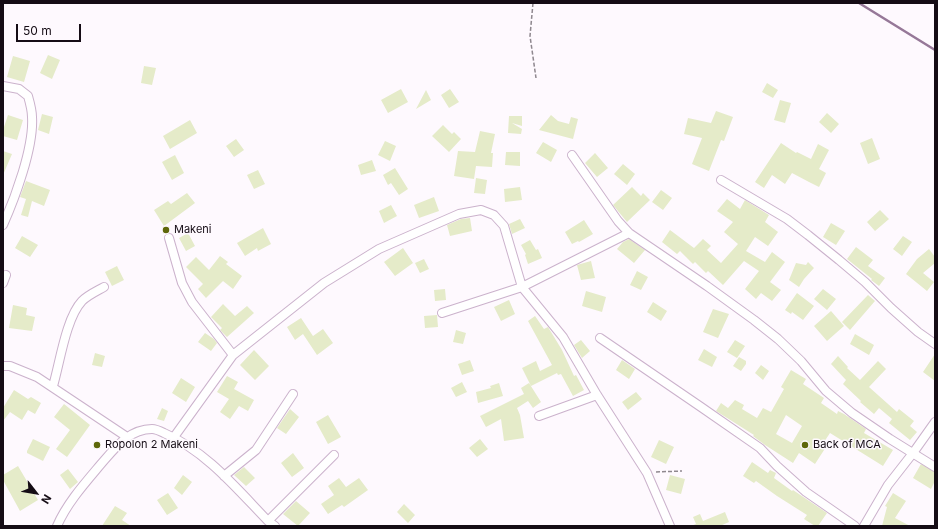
<!DOCTYPE html>
<html>
<head>
<meta charset="utf-8">
<style>
  body { margin:0 }
  #map { position:relative; width:938px; height:529px; overflow:hidden; background:#fef9fe; font-family:Inter,sans-serif }
  canvas { display:block }
  .frame { position:absolute; inset:0; border:4px solid #150c15; pointer-events:none }
  .north { position:absolute; left:16px; top:473px; width:40px; height:40px; -webkit-text-stroke:3px #fef9fe; paint-order:stroke; rotate:121deg; font-size:11px; font-weight:700; line-height:16px; text-align:center; color:#150c15 }
  .north::after { content:''; display:block; margin:auto; width:14px; height:18px; background:#150c15; clip-path:polygon(50% 0,100% 100%,50% 72%,0 100%) }
  .scale { position:absolute; left:16px; top:24px; width:65px; height:18px; box-sizing:border-box; border:2px solid #150c15; border-top:0; padding-left:5px; font-size:12px; line-height:14px; white-space:nowrap; color:#150c15; -webkit-text-stroke:3px #fef9fe; paint-order:stroke }
</style>
</head>
<body>
<div id="map">
<canvas width="938" height="529"></canvas>
<div class="frame"></div>
<div class="north">N</div>
<div class="scale">50 m</div>
</div>
<script>
const ctx = document.querySelector('canvas').getContext('2d');
ctx.lineJoin = 'round';
function strokePath(path, color, width, dash) { ctx.strokeStyle = color; ctx.lineWidth = width; ctx.lineCap = dash ? 'butt' : 'round'; ctx.setLineDash(dash || []); ctx.stroke(path); }
function fillPath(path, color) { ctx.fillStyle = color; ctx.fill(path, 'evenodd'); }
function label(font, color, halo, rows, align = 'center') {
  ctx.font = font + ' Inter,sans-serif'; ctx.lineWidth = 3; ctx.setLineDash([]); ctx.textBaseline = 'middle'; ctx.strokeStyle = halo; ctx.fillStyle = color; for (const [text, x, y, turn = 0] of rows) {
    ctx.save(); ctx.translate(x, y); ctx.rotate((+turn || 0) * Math.PI / 180); ctx.textAlign = isNaN(turn) ? turn : align; if (halo) ctx.strokeText(text, 0, 0); ctx.fillText(text, 0, 0); ctx.restore();
  }
}
strokePath(new Path2D(`
  M859,3l76,47`), '#967898', 2.5);
fillPath(new Path2D(`
  M48,55l12,5 -8,19 -12,-6z
  M13,56l17,5 -6,21 -17,-5z
  M144,66l12,2 -4,17 -11,-2z
  M767,83l11,7 -5,8 -11,-6z
  M401,89l7,13 -20,11 -7,-13z
  M450,89l9,13 -10,6 -8,-13z
  M426,90l5,10 -15,9z
  M780,100l11,3 -6,20 -11,-3z
  M716,111l17,6 -9,24 -3,-1 -12,31 -17,-7 10,-26 -18,-4 4,-16 23,5z
  M827,113l12,11 -8,9 -12,-11z
  M42,114l11,3 -4,17 -11,-4z
  M8,115l15,5 -6,20 -14,-4v-6z
  M551,115l7,6 11,3 2,-7 7,2 -5,20 -34,-9z
  M509,116h13v10l-10,-3 10,6 -1,5 -13,-1z
  M190,120l7,13 -27,16 -7,-13z
  M443,125l9,9 2,-2 7,7 -12,13 -17,-16z
  M480,131l15,3 -4,19h2l-1,14 -16,-1 -2,13 -20,-3 4,-25 17,1z
  M872,138l8,21 -12,5 -8,-21z
  M236,139l8,11 -10,7 -8,-11z
  M385,141l11,5 -6,15 -12,-6z
  M543,142l14,8 -6,12 -15,-9z
  M781,143l15,10 1,-1 14,7 7,-15 11,6 -10,19 7,4 -7,14 -10,-5 -17,-9 -7,11 -13,-9 -8,13 -9,-6z
  M3,151l9,3 -9,21z
  M506,152h14v14l-15,-1z
  M595,153l13,15 -11,9 -12,-14z
  M175,155l9,18 -12,7 -10,-18z
  M372,160l4,11 -15,4 -3,-10z
  M623,164l12,10 -8,11 -13,-11z
  M395,168l13,21 -9,6 -8,-12 -3,2 -5,-10z
  M258,170l7,14 -11,5 -7,-14z
  M476,178l11,2 -2,14 -11,-1z
  M26,181l24,9 -6,16 -12,-5 -4,16 -7,-2 5,-16 -6,-2z
  M520,187l2,13 -17,2 -1,-13z
  M632,187l9,9 2,-3 7,7 -23,22 -14,-17z
  M661,190l11,8 -9,12 -11,-8z
  M187,193l8,10 -31,23 -10,-16 14,-9 3,3z
  M434,197l5,14 -20,7 -5,-13z
  M727,199l13,10 5,-9 24,15 -4,7 13,10 -10,14 -13,-9 -9,14 19,11 7,-10 13,10 -15,20 11,8 -9,11 -11,-8 -5,6 -11,-10 14,-18 -15,-10 -21,24 -15,-14 -2,2 -11,-11 -2,2 -13,-13 -3,3 -15,-12 8,-12 24,18 9,-9 8,7 -4,4 14,13 17,-19 -14,-12 9,-10 -16,-11z
  M391,205l6,11 -13,7 -5,-12z
  M880,210l9,9 -14,12 -8,-9z
  M470,218l2,13 -22,5 -3,-11 14,-6z
  M520,219l5,9 -13,6 -3,-10z
  M584,220l9,14 -14,8 -1,-1 -6,3 -7,-12z
  M831,223l14,8 -9,14 -13,-8z
  M263,228l8,16 -13,7 -1,-3 -12,8 -8,-13z
  M188,233l7,13 -9,5 -7,-13z
  M22,236l16,9 -8,12 -15,-9z
  M903,236l9,6 -10,14 -9,-7z
  M629,239l16,11 -11,13 -17,-14 6,-7z
  M530,240l6,10 2,-1 4,9 -14,6 -3,-9 1,-1 -5,-9z
  M856,247l17,13 -5,6 17,12 -6,8 -8,-6 1,-1 -25,-20z
  M403,248l10,15 -18,13 -11,-14z
  M929,249l6,8v6l-12,10 11,9 -7,9 -21,-17 11,-15z
  M220,256l8,6 -2,2 16,12 -9,13 -10,-8 -17,17 -8,-9 5,-5 -17,-17 10,-10 13,13z
  M424,259l5,10 -9,4 -5,-10z
  M591,261l4,17 -14,2 -4,-15z
  M808,262l6,6 -10,11 -5,8 -10,-7 7,-17 10,2z
  M117,266l7,14 -12,6 -7,-14z
  M637,271l11,6 -7,13 -11,-5z
  M445,289l1,11 -11,1 -1,-11z
  M823,289l13,10 -9,11 -13,-11z
  M586,291l20,6 -4,15 -20,-6z
  M797,293l17,13 -11,14 -11,-8 -1,2 -6,-4z
  M868,295l7,6 -25,29 -8,-8z
  M509,300l6,14 -14,7 -7,-14z
  M653,302l14,9 -6,10 -14,-9z
  M223,304l12,12 12,-10 7,7 -27,24 -7,-7 2,-2 -11,-11z
  M13,305l14,3 -1,7 9,2 -3,14 -23,-3z
  M713,309l16,5 -11,24 -15,-6z
  M831,311l13,15 -17,15 -13,-15z
  M437,315l1,12 -13,1 -1,-12z
  M535,316l9,13 4,-2 14,23 12,26 2,-1 8,15 -11,6 -12,-22 -3,1 -1,-2 -26,13 -9,-18 14,-7 4,10 12,-6 -24,-44z
  M301,318l12,18 10,-7 10,14 -16,12 -14,-21 -8,6 -8,-13z
  M456,330l10,3 -3,11 -10,-2z
  M205,333l9,6 3,4 -6,8 -13,-9z
  M855,334l19,11 -5,10 -19,-11z
  M581,340l9,11 -8,7 -8,-13z
  M735,340l10,6 -8,12 -10,-6z
  M704,349l13,8 -5,10 -14,-7z
  M254,350l15,16 -14,14 -15,-15z
  M95,353l10,3 -3,11 -10,-2z
  M935,354v27l-12,-9z
  M838,356l10,11 -1,1 13,12 18,-19 8,8 -17,18 28,25 2,-3 15,12 -4,5 7,6 -7,8 -21,-17 3,-4 -13,-11 -5,6 -14,-12 1,-1 -18,-17 3,-4 -15,-16z
  M739,357l7,4v3l-5,7 -8,-5z
  M470,360l4,11 -12,4 -4,-11z
  M622,360l13,9 -6,10 -13,-9z
  M761,365l8,6 -6,9 -8,-7z
  M791,370l15,9 -3,5 21,14 -3,5 16,11 1,-3 6,3 22,15 -2,4 29,17 -10,16 -53,-33 -8,12 4,2 -11,17 -16,-11 -6,10 -28,-18 -12,-9 1,-1 -38,-24 5,-8 7,5 7,-8 9,5 -2,4 15,9 6,-10 8,4 13,-23 -3,-2zM786,415l16,11 -10,17 -16,-9z
  M227,376l11,6 -4,7 20,11 -6,11 -9,-5 -9,13 -10,-7 9,-13 -12,-7z
  M181,378l14,9 -9,15 -14,-9z
  M462,382l5,10 -11,5 -5,-9z
  M499,383l4,13 -25,7 -2,-11 15,-4 -1,-2z
  M529,383l12,19 -8,6 -5,-7 -11,7 3,7 4,23 -20,3 -3,-22 -15,8 -6,-11 44,-22 -3,-6z
  M14,390l14,9 3,-2 10,6 -6,11 -7,-4 -6,10 -12,-8 -7,9v-13z
  M636,392l6,7 -14,11 -6,-8z
  M64,404l26,21 -23,32 -11,-8 14,-19 -16,-13z
  M162,408l6,3 -4,10 -7,-2z
  M290,409l9,8 -13,17 -9,-6z
  M328,415l13,22 -13,7 -12,-22z
  M33,439l17,8 -7,14 -16,-8v-2z
  M480,439l8,10 -11,8 -8,-9z
  M659,440l15,7 -8,17 -15,-7z
  M293,453l11,15 -12,9 -11,-14z
  M752,462l16,11 2,-3 6,3 -2,5 18,13 1,-1 34,23 -9,13h-3l-11,-7 3,-4 -30,-19 -21,-15 -2,2 -11,-7z
  M921,464l14,8v9l-4,8 -18,-11z
  M18,466l20,34 -18,11 -17,-31v-5z
  M244,467l11,11 -9,8 -12,-11z
  M68,469l10,13 -8,7 -10,-14z
  M183,475l9,7 -10,13 -8,-7z
  M670,475l15,4 -4,15 -15,-4z
  M339,478l7,9 13,-9 9,12 -24,17 -2,-2 -14,9 -7,-10 13,-9 -6,-9z
  M168,493l10,15 -11,7 -10,-15z
  M893,493l13,8 -11,17 15,8h-28l5,-19 -2,-1z
  M296,501l14,12 -12,13 -15,-12z
  M404,504l11,11 -7,8 -11,-11z
  M115,506l12,7 -5,7 9,6h-29z
  M725,512l4,10 -9,4h-29l5,-2 -3,-7 7,-3 3,7z`), '#e5ebc9');
const minor = new Path2D(`
  M3,86l16,3 9,7c2,7 4,14 4,21 2,30 -17,81 -29,108
  M572,155l46,66 11,12 78,53 47,34 24,19 23,22 25,30 26,22 38,26 45,28
  M721,180l66,39 21,16 31,25 26,22 26,26 27,24 17,12
  M169,238l13,45 10,19 41,53
  M3,283l3,-8
  M442,313l80,-26 107,-54
  M600,338l101,69 59,41 17,18 29,26 49,34
  M3,366h7l27,11 90,60
  M53,386c7,-24 13,-68 29,-85 6,-6 15,-10 22,-14
  M539,416l58,-21
  M174,437l59,-82 91,-72 55,-34 80,-35 22,-4 13,5 10,11 18,61 41,50 34,58 50,78 23,53
  M224,476l32,-26 37,-56
  M268,521l66,-66
  M57,526c10,-23 28,-43 44,-62 14,-16 28,-35 51,-35 4,0 8,2 12,4 42,18 73,56 104,88l7,5
  M864,526l24,-41 25,-32 22,-31`);
strokePath(minor, '#cbb2cc', 10);
strokePath(new Path2D(`
  M533,3l-3,33 6,42
  M656,472l26,-1`), '#8f888f', 1.5, [4, 2]);
strokePath(minor, '#fff', 8);
for (const [x, y, r, color] of [
  [166,230,4,"#5e670a"],
  [97,445,4,"#5e670a"],
  [805,445,4,"#5e670a"]
]) { const dot = new Path2D(); dot.arc(x, y, r, 0, 2 * Math.PI); ctx.fillStyle = color; ctx.fill(dot); strokePath(dot, '#fef9fe', 1.5); }
label('11px', '#150c15', '#fef9fe', [
  ["Makeni",174,230],
  ["Ropolon 2 Makeni",105,445],
  ["Back of MCA",813,445]
], 'left');
</script>
</body>
</html>
